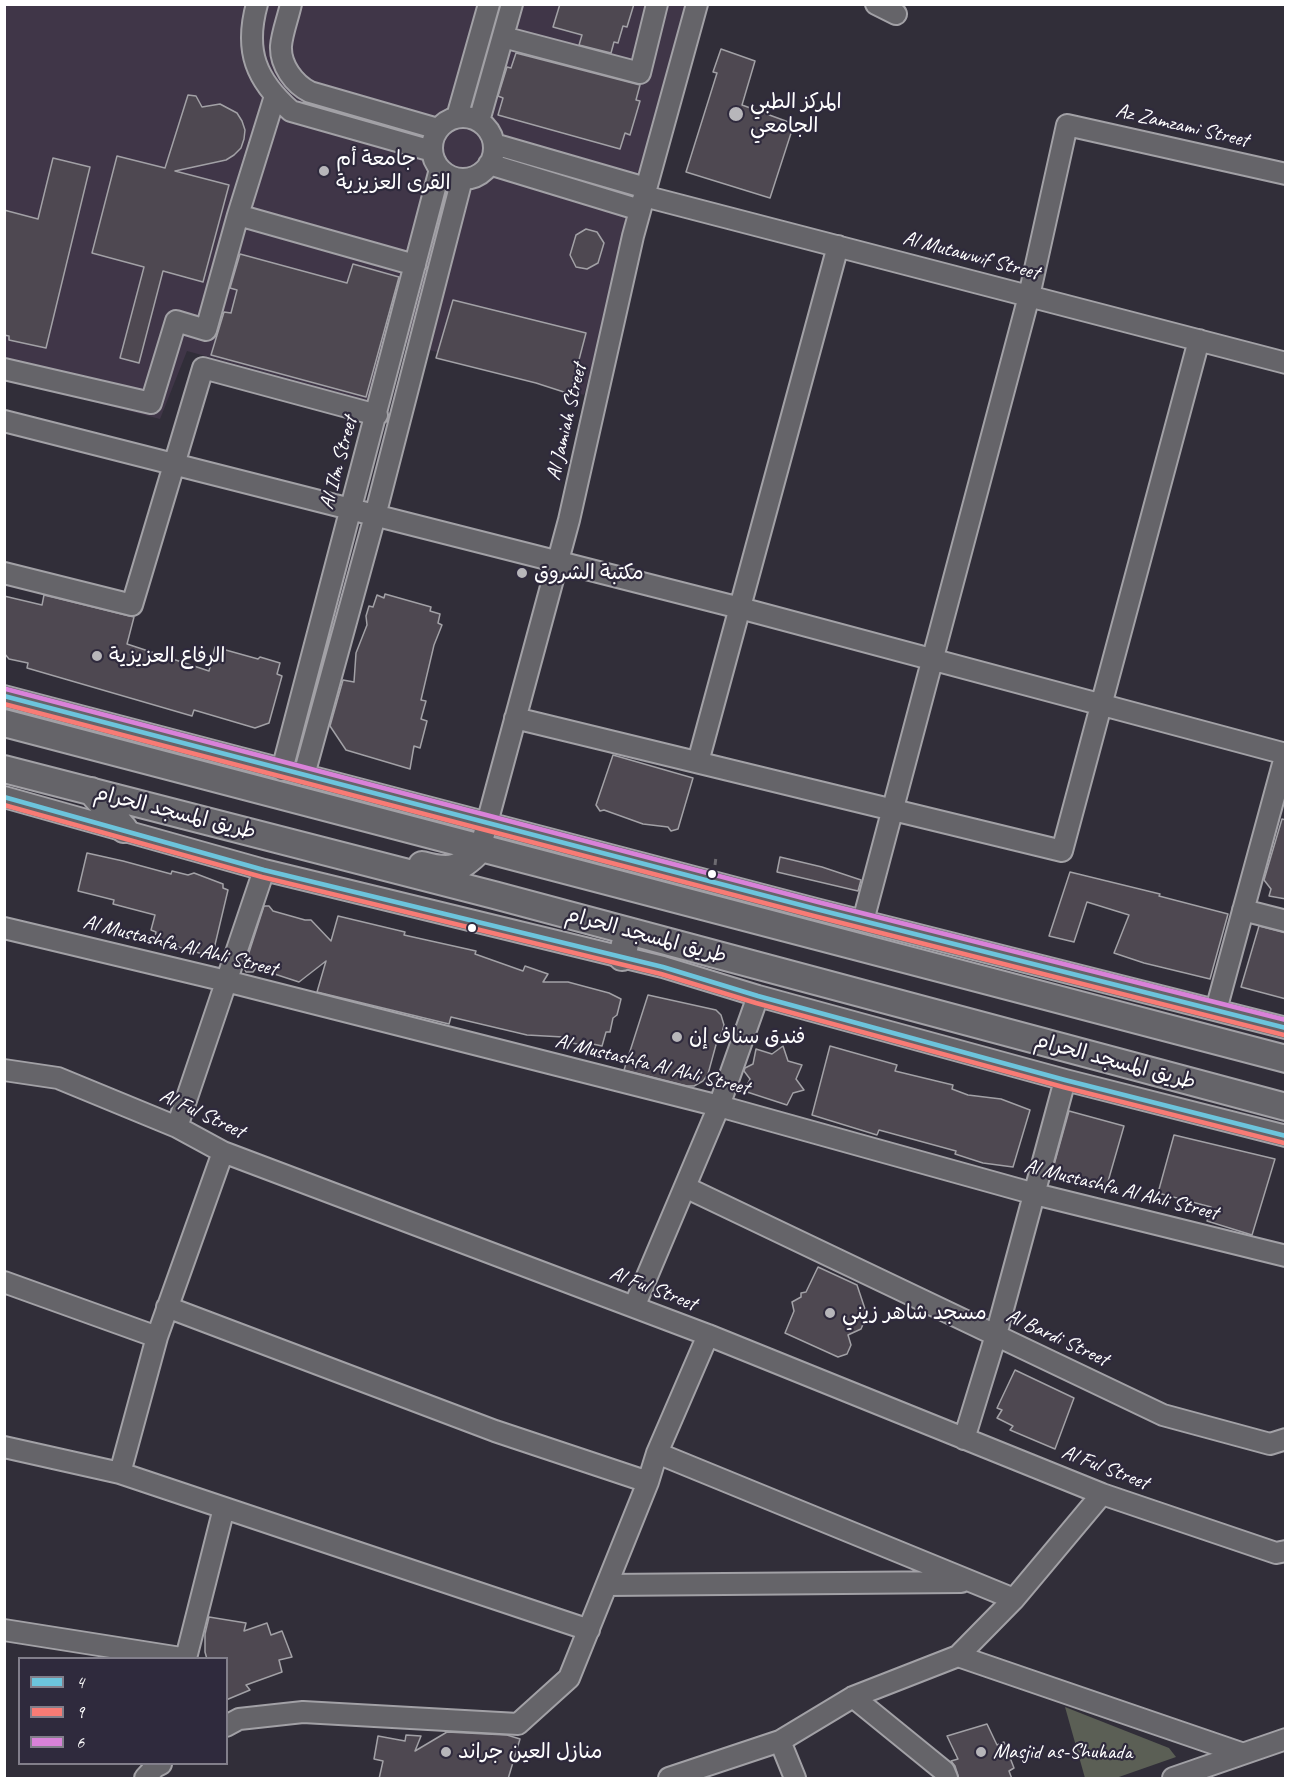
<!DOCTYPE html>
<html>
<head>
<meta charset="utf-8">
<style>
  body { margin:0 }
  #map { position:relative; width:1290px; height:1783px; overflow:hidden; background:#312e39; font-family:Caveat,sans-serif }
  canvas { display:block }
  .frame { position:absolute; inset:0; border:6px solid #fff; pointer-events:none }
  .legend { position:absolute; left:18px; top:1657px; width:210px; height:108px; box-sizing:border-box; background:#2f2a3d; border:2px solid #827f8b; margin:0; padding:8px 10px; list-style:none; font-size:18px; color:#fff }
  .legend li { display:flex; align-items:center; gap:12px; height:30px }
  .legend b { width:30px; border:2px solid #827f8b }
</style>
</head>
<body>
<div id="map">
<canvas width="1290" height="1783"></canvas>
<div class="frame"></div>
<ul class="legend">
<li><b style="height:8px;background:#6cc4dc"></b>4</li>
<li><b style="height:8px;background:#f87b75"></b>9</li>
<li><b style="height:8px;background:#d982d9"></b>6</li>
</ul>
</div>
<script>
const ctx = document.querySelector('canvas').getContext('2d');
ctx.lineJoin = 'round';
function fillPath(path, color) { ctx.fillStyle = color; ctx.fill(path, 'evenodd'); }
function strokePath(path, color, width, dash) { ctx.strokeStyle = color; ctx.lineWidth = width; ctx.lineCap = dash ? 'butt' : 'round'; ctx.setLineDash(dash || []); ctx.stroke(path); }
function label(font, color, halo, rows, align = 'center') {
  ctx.font = font + ' Caveat,"Playpen Sans Arabic",sans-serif'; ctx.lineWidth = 4.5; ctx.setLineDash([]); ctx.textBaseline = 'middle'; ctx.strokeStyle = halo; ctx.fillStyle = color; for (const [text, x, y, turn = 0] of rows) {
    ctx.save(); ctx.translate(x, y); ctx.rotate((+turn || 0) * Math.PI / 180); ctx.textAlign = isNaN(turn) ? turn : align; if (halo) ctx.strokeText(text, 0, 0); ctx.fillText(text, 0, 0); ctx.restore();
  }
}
fillPath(new Path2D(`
  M4,5h683l-103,390 -199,-58 -14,64 -184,-50 -27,68 -155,-40z`), '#403648');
fillPath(new Path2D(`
  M1065,1707l104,41 7,9 -60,21h-31z`), '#5b5f55');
const building = new Path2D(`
  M560,4h74l-7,23 -4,-1 -5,17 -4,-1 -3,11 -32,-8 3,-10 -29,-8z
  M721,49l34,12 -13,44 52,19 -24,74 -84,-26 31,-99 -4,-1z
  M516,53l124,32 -4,15 4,1 -10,34 -5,-2 -5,16 -122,-34 5,-17 -5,-2 9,-29 4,1z
  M188,95l8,1 6,11 18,-3 17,9 5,8 3,9 -1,9 -3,9 -7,7 -8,5 -51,11 54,14 -26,97 -40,-11 -24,92 -19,-5 24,-91 -52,-14 25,-97 48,12z
  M53,158l37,9 -44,181 -37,-8v-4l-5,-1v-125l34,9z
  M586,229l11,3 7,11 -6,20 -11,6 -11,-2 -6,-12 6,-20z
  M240,254l107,29 6,-19 46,13 -33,120 -155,-42 13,-43 7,1 6,-23 -7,-2z
  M453,300l133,33 -16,61 -34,-11 -100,-25z
  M385,594l46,13 -1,4 10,3 -2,9 4,2 -8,20 -13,55 5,1 -5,18 6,2 -7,27 -6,-2 -4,23 -64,-19 -16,-24 13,-46 11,2 2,-29 11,-28 -1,-9 3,-10 4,1 4,-12 7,3z
  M44,595l90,22 -7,27 82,27 6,-24 43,12 2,-2 20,6 -3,11 5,2 -13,47 -14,5 -61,-18 -2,6 -165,-48 1,-5 -19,-4 -5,-6v-57l38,9z
  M613,755l80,23 -15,51 -7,2 -3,-4 -25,-3 -39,-14 -4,1 -4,-6z
  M1282,819l4,1v79l-17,-3 2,-7 -7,-9z
  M87,853l36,8 48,13 1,-3 16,4 6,-2 29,11v4l5,2 -14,59 -7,-1 -1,7 -52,-15 2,-8 -5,-2 4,-15 -42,-11 1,-4 -36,-9z
  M780,857l42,10 39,13 -3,11 -81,-19z
  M1070,872l90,22 -1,2 69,18 -18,65 -66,-16 -30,-10 15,-38 -42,-13 -13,40 -25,-6z
  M264,906h5l4,5 32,9h6l20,21 7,-25 67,16 -1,3 72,16 -1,3 48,17 2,-5 23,8 -5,8h25l41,11 12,6 -4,16 -4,3 -3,14h-4l-4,14 -14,-3 -1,3 -25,-5 1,-4 -36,-2 -76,-18 -2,7 -132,-32 9,-31 -27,21 -43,-14 -3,4h-7l-2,-4z
  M1259,926l27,7v66l-45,-12z
  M648,995l68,15 5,5 3,10 -2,8 -5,8 -9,33 -5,7 -9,5h-7l-63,-16z
  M783,1046l5,15 14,4 -6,14 8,11 -11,3 -6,12 -43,-14 6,-12 -6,-8 1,-3 8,-4 3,-15 16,5z
  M830,1046l67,19 -2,6 58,14 -1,4 16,6 33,4 29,11 -17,57 -30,-4 -28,-9 1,-3 -77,-21 -2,5 -65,-20z
  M1069,1111l55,15 -17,59 -55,-13z
  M1174,1135l101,24 -23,76 -45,-14 4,-14 -53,-14z
  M818,1267l39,18 10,30 -6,14 -13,6 3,10 -4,9 -9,3 -53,-24 9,-22 -2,-9 9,-5v-4l5,-1z
  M1015,1370l59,28 -19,51 -45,-19 3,-4 -16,-8 5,-8 -5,-2z
  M209,1617l37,6 -2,8 23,-8 4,12 11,-4 10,26 -13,3 3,12 -36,13 4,5 -24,10v-41h-19l-2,-7v-18z
  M987,1724l10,21 7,-3 10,26 -5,3 3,8h-53l-4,-13 -4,-5 7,-2 -11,-23z
  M447,1732l60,3 13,4 -12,40h-129l4,-18 -9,-2 4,-23 27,5 1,-6 15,1 -6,15z`);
fillPath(building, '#4e4851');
strokePath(building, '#a2a1a6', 1.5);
const minor = new Path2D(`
  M257,4c-13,47 -1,76 34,107l141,40
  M291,4c-3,14 -9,29 -10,42 -1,19 13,38 29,46l128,37
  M876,4l20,10
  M503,37l137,36 17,-69
  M432 148a31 31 0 1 1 62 0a31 31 0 1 1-62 0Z
  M457,117l32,-113
  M479,121l33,-117
  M494,144l152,44
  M489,164l151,46
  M644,196l642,167
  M238,215l177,50
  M4,369l147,34 25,-82 30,9 32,-115 37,-119
  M4,421l736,187 546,146
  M4,573l128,32 71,-237 174,47
  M4,696l812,213 470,119
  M515,718l547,133 137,-511
  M698,762l140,-516
  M282,770l158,-601
  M304,775l71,-259 87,-337
  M4,797l260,73 399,97 95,29 307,84 221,56
  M480,849l89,-329 64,-284 64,-232
  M1243,910l43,11
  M863,921l166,-625 38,-171 219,49
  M4,928l222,53 493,125 316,88 251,62
  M1216,1010l70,-257
  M4,1070l54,8 119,49 46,25 485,183 394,159 174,59 10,-2
  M177,1127l87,-257
  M685,1187l478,228 107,29 16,-5
  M4,1282l153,55
  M167,1307l328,124 153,51
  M634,1307l85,-201 39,-110
  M964,1439l32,-104 69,-255
  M4,1447l116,26 469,157
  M657,1453l357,146 88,-105
  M120,1473l37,-136 66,-185
  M607,1585l354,-3
  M4,1630l177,28
  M958,1656l283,97
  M186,1658l38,-150
  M853,1697l91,74 3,7
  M226,1726l13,-7 64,-7 215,12 51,-46 79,-196 9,-29 51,-118
  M780,1741l15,37
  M145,1778l10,-11 6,-3
  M669,1778l111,-37 73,-44 105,-41 56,-57
  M1173,1778l113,-39`);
const major = new Path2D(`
  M4,723l1282,336
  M4,769l490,126 792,212
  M91,791l33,38
  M422,865c29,8 38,5 58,-16
  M622,957l6,-26`);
strokePath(minor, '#a2a1a6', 24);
strokePath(major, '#a2a1a6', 30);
strokePath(new Path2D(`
  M715,865l1,-8`), '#6d6b71', 3, [6, 4.5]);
strokePath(minor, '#656469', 20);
strokePath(major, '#656469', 26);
strokePath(new Path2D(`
  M4,696l812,213 470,119
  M4,797l260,73 399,97 95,29 307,84 221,56`), '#6cc4dc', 4.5);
strokePath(new Path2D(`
  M4,704l810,212 470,119
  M4,805l258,72 399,97 95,29 307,84 221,56`), '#f87b75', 4.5);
strokePath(new Path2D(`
  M6,689l812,213 468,118`), '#d982d9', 4.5);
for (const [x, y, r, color] of [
  [736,114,8,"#b7b6ba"],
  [324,171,6,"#b7b6ba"],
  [522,573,6,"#b7b6ba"],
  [97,656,6,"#b7b6ba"],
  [712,874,5,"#fff"],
  [472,928,5,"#fff"],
  [677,1037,6,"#b7b6ba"],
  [830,1313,6,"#b7b6ba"],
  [446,1752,6,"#b7b6ba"],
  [981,1752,6,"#b7b6ba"]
]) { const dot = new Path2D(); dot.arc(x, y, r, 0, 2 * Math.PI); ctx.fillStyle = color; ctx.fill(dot); strokePath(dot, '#2f2a3d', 2); }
label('21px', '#fff', '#2f2a3d', [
  ["المركز الطبي",750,102],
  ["الجامعي",750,126],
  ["جامعة أم",336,159],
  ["القرى العزيزية",336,183],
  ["مكتبة الشروق",534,573],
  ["الرفاع العزيزية",109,656],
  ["فندق سناف إن",689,1037],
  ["مسجد شاهر زيني",842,1313],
  ["منازل العين جراند",458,1752],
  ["Masjid as-Shuhada",993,1752]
], 'left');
label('21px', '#fff', '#2f2a3d', [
  ["Az Zamzami Street",1182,126,13],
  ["Al Mutawwif Street",971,256,15],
  ["Al Jamiah Street",567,422,-77],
  ["Al Ilm Street",339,463,-75],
  ["طريق المسجد الحرام",175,813,14],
  ["طريق المسجد الحرام",646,936,15],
  ["Al Mustashfa Al Ahli Street",180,946,14],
  ["طريق المسجد الحرام",1115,1062,15],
  ["Al Mustashfa Al Ahli Street",652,1065,14],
  ["Al Ful Street",202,1114,25],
  ["Al Mustashfa Al Ahli Street",1121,1190,14],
  ["Al Ful Street",653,1289,21],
  ["Al Bardi Street",1057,1338,25],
  ["Al Ful Street",1105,1468,21]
]);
</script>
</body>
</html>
